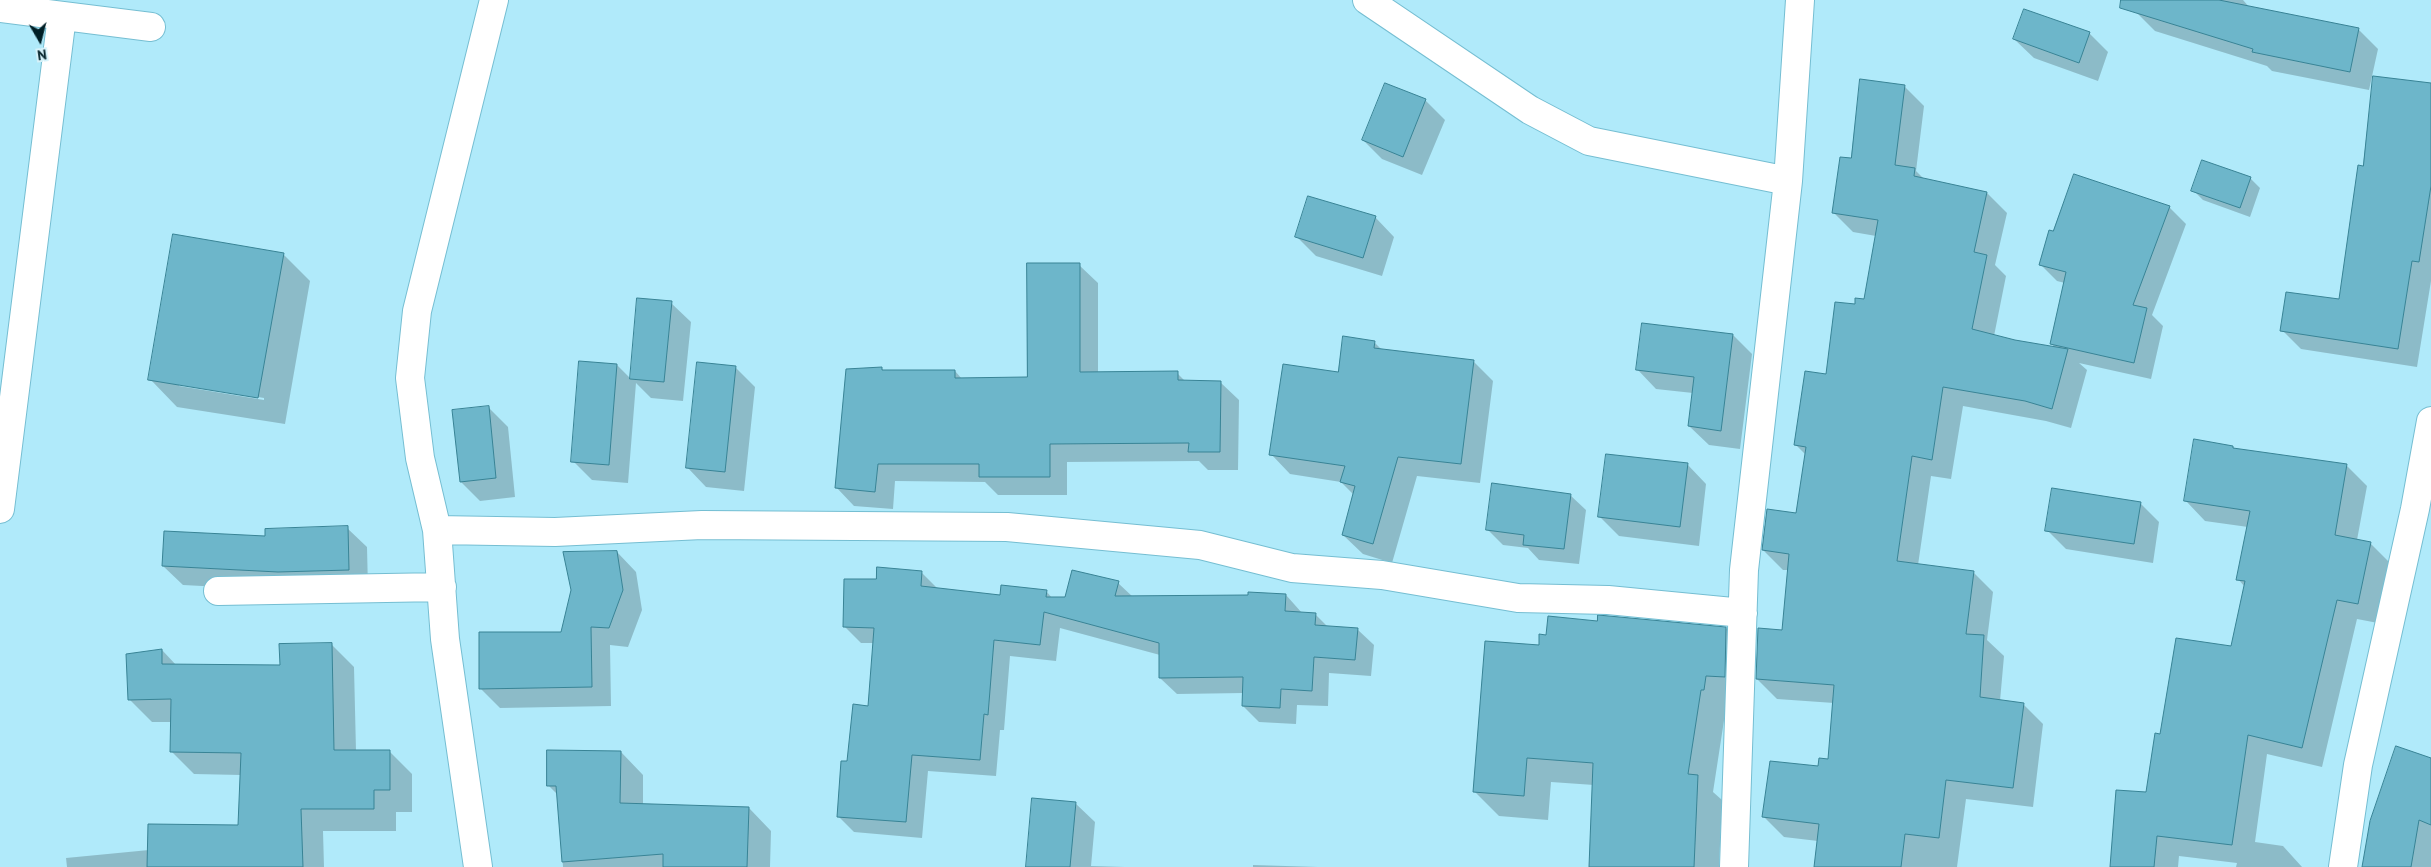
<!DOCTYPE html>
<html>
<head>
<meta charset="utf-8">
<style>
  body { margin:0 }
  #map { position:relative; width:2431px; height:867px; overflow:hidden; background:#b0eafa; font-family:"PT Sans",sans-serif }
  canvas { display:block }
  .north { position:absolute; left:15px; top:15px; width:50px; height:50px; -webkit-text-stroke:4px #d6f2fa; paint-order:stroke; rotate:172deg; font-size:14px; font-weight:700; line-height:20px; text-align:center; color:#001f26 }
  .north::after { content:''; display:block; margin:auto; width:18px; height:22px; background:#001f26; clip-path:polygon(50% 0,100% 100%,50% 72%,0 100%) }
</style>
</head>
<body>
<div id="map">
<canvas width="2431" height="867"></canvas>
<div class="north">N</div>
</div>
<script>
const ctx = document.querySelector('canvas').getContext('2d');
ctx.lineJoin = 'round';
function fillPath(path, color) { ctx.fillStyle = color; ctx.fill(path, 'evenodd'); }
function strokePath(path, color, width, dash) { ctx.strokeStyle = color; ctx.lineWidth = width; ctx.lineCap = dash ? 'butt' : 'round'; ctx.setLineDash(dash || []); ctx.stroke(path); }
fillPath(new Path2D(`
  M2140,0h103l7,8 108,21 20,20 -9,41 -97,-19 -5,-5 -112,-35 -19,-19z
  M2089,33l19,19 -10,29 -64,-23 -20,-19z
  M2431,84v197l-14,86 -116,-18 -19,-19 58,-29 24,-133z
  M1904,86l20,20 -8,65 8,8 63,14 20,20 -12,52 11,11 -12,60 62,13 -5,-6 14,-60 -8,-2 -16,-16 128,-58 17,17 -34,91 11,11 -12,53 -72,-16 8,7 -16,58 -25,-7 -83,-15 -12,73 -20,-3 -13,89 55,7 20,20 -6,48 17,16 -4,45 23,3 20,20 -10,83 -67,-8 -9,68h-142l3,-26 -34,-4 -20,-20 65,-57 5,-57 -57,-4 -20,-20 26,-48 6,-61h-6l-20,-20 35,-36 8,-59 -11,-11 61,-139 9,-5 11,-64 -23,-4 -20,-20 19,-52z
  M1425,100l20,20 -23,55 -40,-16 -19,-19z
  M2203,162l48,17 9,9 -10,29 -47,-17 -10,-10z
  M1375,217l19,20 -12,39 -66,-20 -19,-19z
  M283,254l27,27 -25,143 -108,-17 -27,-28zM179,384l85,14v2l-85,-14z
  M1079,265l19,18v90h79l9,9h34l19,18 -1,70h-30l-9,-9 -132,1v33h-69l-13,-13 -90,-1 -2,28 -39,-3 -18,-19 45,-119 3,3h71l7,8h66z
  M638,299l33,4 20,19 -8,79 -32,-3 -15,-15 -8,100 -36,-3 -19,-19 44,-96 14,14z
  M1733,335l19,19 -12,95 -31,-4 -20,-19 4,-33 -37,-4 -19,-20z
  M1374,342l8,8 92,12 19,19 -13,102 -63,-7 -25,87 -29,-9 -20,-19 11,-40 -13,-13 -51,-8 -19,-20 68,-80z
  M735,367l20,20 -11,104 -38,-4 -19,-20z
  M489,408l19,19 7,70 -35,4 -19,-19z
  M2233,447l2,2 112,17 20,20 -10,54 13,3 20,20 -12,60 -21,-4 -35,148 -55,-13 -12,88 28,4 19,21h-66l1,-4 -58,-7 -1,11h-67l36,-73 14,-59 71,-87 13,-61 -7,-8 10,-52 -43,-6 -19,-20z
  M1687,464l19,20 -7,62 -80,-10 -20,-20z
  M1570,495l16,15 -7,54 -40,-4 -11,-12 -25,-3 -16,-16z
  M2140,503l19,19 -6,41 -87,-14 -19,-19z
  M347,528l20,19 1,42 -70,2 -115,-6 -20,-19 103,-29z
  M617,552l19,20 6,38 -14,37 -18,-2 1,61 -111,2 -20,-20 82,-55z
  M922,573l16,16 63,8 45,-6 7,8 13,-1 52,-15 15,14 153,-2 16,18 13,1 13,13 29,2 17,16 -3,31 -42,-3 -1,33 -31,-1 -1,19 -37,-2 -16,-16 1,-13 -67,1 -17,-16v-23l-100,-27 -4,33 -46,-5 -6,74h-4l-4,46 -68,-5 -6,67 -68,-6 -16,-16 10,-53 21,-56 5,-64h-13l-16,-16 32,-47z
  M1599,622l127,6 24,25 -22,61h-3l-12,78 9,8 -3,67h-129l4,-82 -43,-3 -3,38 -49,-4 -24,-24 65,-146 7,-10z
  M332,645l22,22 2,84h33l23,23v38h-16v19h-73l1,36h-257l-1,-9 83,-8 90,-23 2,-52 -47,-1 -22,-22v-30h-20l-23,-23 33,-49 15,16 104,1z
  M621,752l22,23v30l106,3 22,23 -1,36h-207l-5,-72 -10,-10z
  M2431,759v108h-68z
  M1075,803l20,19 -4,44 34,1h-98z
  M1253,865l65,2h-65z`), '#0003');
const building = new Path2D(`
  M2121,0h98l140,28 -9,44 -98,-20 1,-3 -133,-41z
  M2024,9l66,23 -11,31 -66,-24z
  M2373,76l58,7v103l-12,76 -7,-1 -14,88 -118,-18 6,-39 53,7 19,-134 5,1z
  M1860,79l45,6 -10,80 20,3 -1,8 73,16 -13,60 13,3 -15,74 43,11 53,9 -16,60 -27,-8 -82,-14 -11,73 -20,-4 -15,105 77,10 -8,63 18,1 -4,62 44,6 -11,85 -67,-8 -7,58 -34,-4 -4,33h-87l5,-43 -57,-7 8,-56 48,5 1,-8 9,1 6,-74 -78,-6 2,-51 24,2 7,-76 -27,-4 5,-41 29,4 10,-66 -12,-2 11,-74 21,3 9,-72 20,2v-6l9,1 14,-79 -46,-7 8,-56 11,1z
  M1385,83l41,16 -23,58 -41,-17z
  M2202,160l49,17 -11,31 -49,-17z
  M2074,174l96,32 -37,99 14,3 -13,55 -84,-19 16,-72 -27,-7 10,-35 4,1z
  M1308,196l68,20 -13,42 -68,-21z
  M173,234l111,19 -26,145 -110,-18z
  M1027,263h53v109l98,-1v9l43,1 -1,71h-32l1,-9 -139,1v33h-71v-13h-101l-3,28 -40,-4 11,-119 36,-2v3h73v8l72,-1z
  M637,298l35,3 -8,81 -34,-3z
  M1642,323l91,11 -12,97 -33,-5 6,-49 -58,-7z
  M1343,336l32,5 -1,7 100,12 -13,104 -63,-7 -25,87 -31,-9 13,-49 -15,-4 5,-16 -76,-11 14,-91 55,8z
  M579,361l38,3 -8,101 -38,-3z
  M697,362l39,4 -11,106 -39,-4z
  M489,406l7,72 -36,4 -8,-72z
  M2194,439l39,7v2l114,16 -12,71 36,7 -13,62 -21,-4 -35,148 -54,-13 -16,110 -75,-9 -3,31h-44l6,-77 30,2 9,-59 5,1 16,-96 55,8 14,-65 -9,-1 14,-69 -66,-10z
  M1606,454l82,9 -8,64 -82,-10z
  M1492,483l79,11 -7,55 -41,-4 1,-10 -38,-5z
  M2052,488l89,14 -7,42 -89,-13z
  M348,526l1,44 -71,2 -116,-6 2,-35 101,5v-7z
  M617,551l6,39 -14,38 -18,-1 1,60 -113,2v-57h82l10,-42 -8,-38z
  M877,567l45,4 -1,15 79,9 1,-10 46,5 -1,7h19l7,-27 47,11 -4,15 133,-1v-3l38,2 -1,17 31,2 -1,12 43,3 -3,32 -41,-3 -2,34 -31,-2 -1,19 -38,-2 1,-29 -84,1v-35l-115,-31 -4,33 -46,-5 -6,75 -4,-1 -4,46 -68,-5 -6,67 -69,-5 4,-56h6l6,-57 15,2 6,-78 -31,-1 1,-48h32z
  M1598,615l128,12 -1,50 -19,-1 -2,14h-3l-13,84 10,1 -4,92h-105l4,-104 -66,-5 -3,38 -51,-4 12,-151 54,4v-11l7,1 2,-19 49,5z
  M332,643l2,107h56v40h-16v19h-73l2,58h-156l1,-43 90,1 3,-72 -71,-1 1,-53 -43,1 -2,-46 36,-5v15l118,1 -1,-21z
  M2396,746l35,12v67l-12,-5 -8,47h-49l8,-46z
  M547,750l74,1 -1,52 129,4 -2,60h-84v-13l-101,8 -6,-76h-9z
  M1032,798l44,4 -6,65h-44z`);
fillPath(building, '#6db6ca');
strokePath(building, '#388395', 1);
const minor = new Path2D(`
  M1367,0l163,110 59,31 199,40
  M0,8l151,19
  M0,509l62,-493
  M437,530l118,2 147,-7 305,2 193,18 92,23 90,7 136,23 90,2 135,13
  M218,591l224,-4
  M478,867l-33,-228 -8,-109 -17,-72 -10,-80 7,-67 77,-311
  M1734,867l10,-297 44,-389 12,-181
  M2343,867l15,-102 57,-256 16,-88`);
strokePath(minor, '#75bed2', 30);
strokePath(minor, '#fff', 28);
</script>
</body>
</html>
